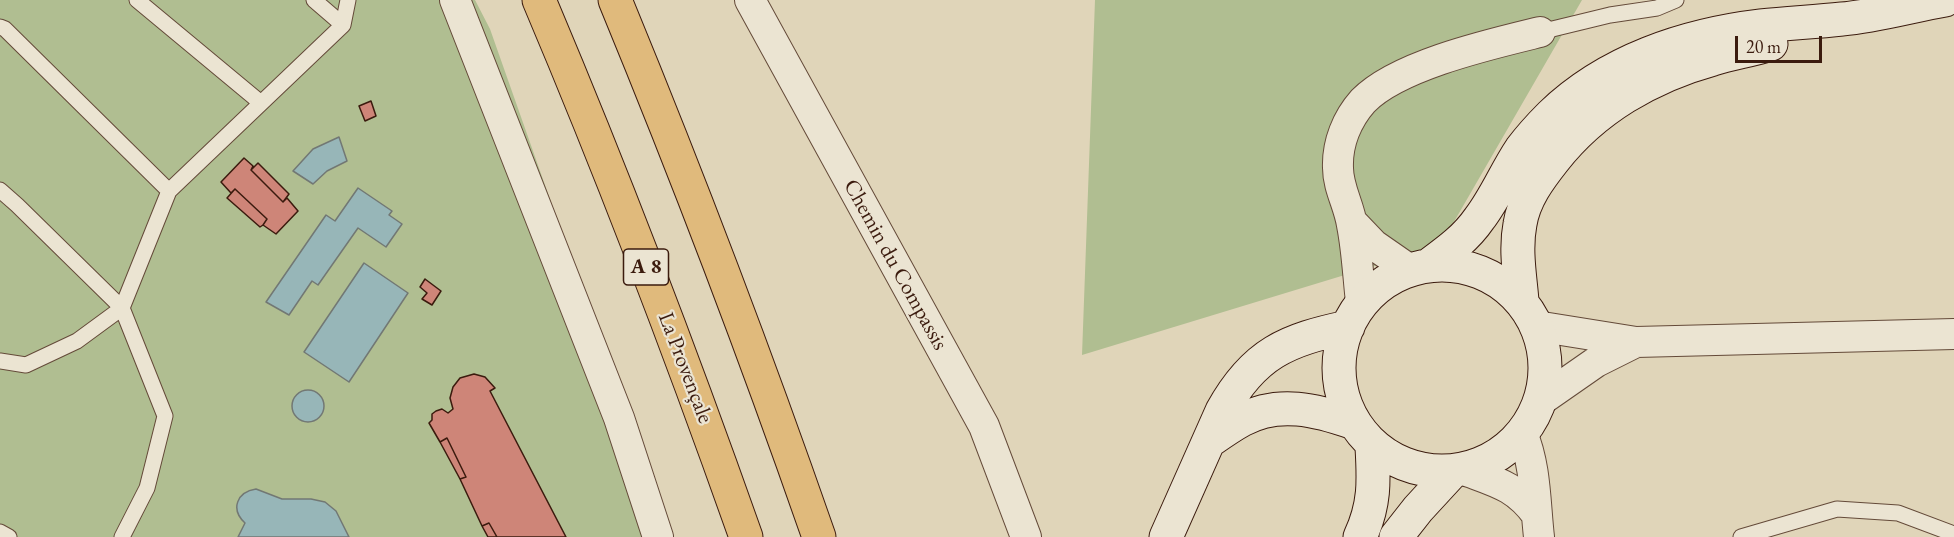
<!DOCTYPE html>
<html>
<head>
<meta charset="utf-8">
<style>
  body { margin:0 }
  #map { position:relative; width:1954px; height:537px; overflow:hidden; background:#e0d5b9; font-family:"EB Garamond",serif }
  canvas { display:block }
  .scale { position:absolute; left:1735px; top:36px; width:87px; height:27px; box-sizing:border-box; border:3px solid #3b1b0e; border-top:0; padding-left:8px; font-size:18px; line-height:21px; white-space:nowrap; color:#3b1b0e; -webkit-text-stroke:4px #ebe4d2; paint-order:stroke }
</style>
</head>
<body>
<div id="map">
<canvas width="1954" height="537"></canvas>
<div class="scale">20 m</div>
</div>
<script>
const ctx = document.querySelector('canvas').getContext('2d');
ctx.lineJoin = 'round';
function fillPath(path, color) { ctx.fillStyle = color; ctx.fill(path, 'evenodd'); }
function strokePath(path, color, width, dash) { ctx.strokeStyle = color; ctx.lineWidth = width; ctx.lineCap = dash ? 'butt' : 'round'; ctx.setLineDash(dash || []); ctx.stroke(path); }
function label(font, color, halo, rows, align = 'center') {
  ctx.font = font + ' "EB Garamond",serif'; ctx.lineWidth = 4.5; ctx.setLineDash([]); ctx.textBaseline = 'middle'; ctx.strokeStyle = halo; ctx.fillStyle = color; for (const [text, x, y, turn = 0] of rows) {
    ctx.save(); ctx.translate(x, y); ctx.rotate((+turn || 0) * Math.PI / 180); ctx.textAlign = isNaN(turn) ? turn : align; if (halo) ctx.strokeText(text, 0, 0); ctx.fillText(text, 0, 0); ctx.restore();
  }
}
fillPath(new Path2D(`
  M0,0h475l15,29 179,508h-669z
  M1095,0h487l-142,246 -358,109z`), '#b0be91');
const water = new Path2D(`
  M339,137l8,24 -20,10 -14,13 -20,-13 20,-22z
  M358,188l34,23 -3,4 13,9 -16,23 -28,-19 -40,57 -6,-4 -23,34 -23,-13 60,-87 9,6z
  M364,263l44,30 -59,89 -45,-30z
  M292 406a16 16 0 1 1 32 0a16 16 0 1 1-32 0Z
  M256,489l26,10h29l14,3 11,9 13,26h-111l7,-14c-15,-14 -8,-31 11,-34z`);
fillPath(water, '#97b6b8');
strokePath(water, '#727874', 1.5);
const building = new Path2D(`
  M371,101l5,15 -11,5 -6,-15z
  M244,158l9,8 -2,4 32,32 4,-4 11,13 -22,23 -13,-9 4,-6 -32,-30 -4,4 -10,-11z
  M258,163l31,31 -6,8 -32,-32z
  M235,189l32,30 -4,6 -3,2 -33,-29z
  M425,279l16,12 -9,14 -10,-6 5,-6 -7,-6z
  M474,374l11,3 10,11 -5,3 76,146h-69l-8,-14 -7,3 -22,-47 6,-2 -19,-39 -7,4 -11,-19 3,-3v-6l4,-3 6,-2 6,4 5,-4 -3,-11 3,-11 7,-9z
  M447,438l19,39 -6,2 -20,-37z
  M489,523l8,14h-9l-6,-11z`);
fillPath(building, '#ce8578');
strokePath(building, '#3b1b0e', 1.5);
const lane = new Path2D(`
  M137,0l124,103
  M343,25l5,-25
  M0,27l5,2 164,162
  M1540,32l70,-17 47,-7 19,-8
  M0,190l17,15 105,103 43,108 -18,72 -25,49
  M0,361l26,4 51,-24 45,-33 47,-117 174,-166 -29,-25
  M0,532l9,5
  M1741,537l96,-28 61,4 56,21`);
const street = new Path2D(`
  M455,0l164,418 39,119
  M750,0l234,426 42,111
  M1352,222l22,23 36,25
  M1361,302c-3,-26 -4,-52 -9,-77 -3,-20 -14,-37 -14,-57 -1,-25 9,-49 25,-67 35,-36 128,-57 177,-69
  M1536,326l100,16 318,-8
  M1540,401l56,-39 40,-20
  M1522,433c14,33 13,69 17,104
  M1464,470c32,12 52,16 73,45`);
const secondary = new Path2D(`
  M1339 368a103 103 0 1 1 206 0a103 103 0 1 1-206 0Z
  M1429,265c19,-14 37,-27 50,-46 17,-22 27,-48 42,-70 9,-12 19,-23 30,-34 56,-54 134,-80 210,-89 27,-3 54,-4 81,-7 35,-3 69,-13 103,-19
  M1522,301c-2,-25 -7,-51 -2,-77 4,-25 19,-45 34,-64 40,-51 97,-84 159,-101 20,-6 39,-9 58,-15
  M1211,440c10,-7 20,-14 31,-20 36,-20 75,-10 112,3
  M1166,537l56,-126c32,-58 65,-71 126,-84
  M1360,537c15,-32 14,-56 12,-90
  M1396,537l22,-28 35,-38`);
const highway = new Path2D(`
  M539,0c75,177 143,356 207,537
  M615,0c73,177 141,356 204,537`);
strokePath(lane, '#644a39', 17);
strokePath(street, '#644a39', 32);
strokePath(secondary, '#3b1b0e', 35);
strokePath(highway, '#3b1b0e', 35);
strokePath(lane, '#ebe4d2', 15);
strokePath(street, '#ebe4d2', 30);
strokePath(secondary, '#ebe4d2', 33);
strokePath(highway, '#e0ba7c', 33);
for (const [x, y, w] of [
  [646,267,45]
]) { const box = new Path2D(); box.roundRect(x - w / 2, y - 18, w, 36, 4.5); ctx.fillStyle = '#ebe4d2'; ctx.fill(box); strokePath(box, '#3b1b0e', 1.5); }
label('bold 21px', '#3b1b0e', null, [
  ["A 8",646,267]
]);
label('22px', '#3b1b0e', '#ebe4d2', [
  ["Chemin du Compassis",895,265,61],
  ["La Provençale",685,368,69]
]);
</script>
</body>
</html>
